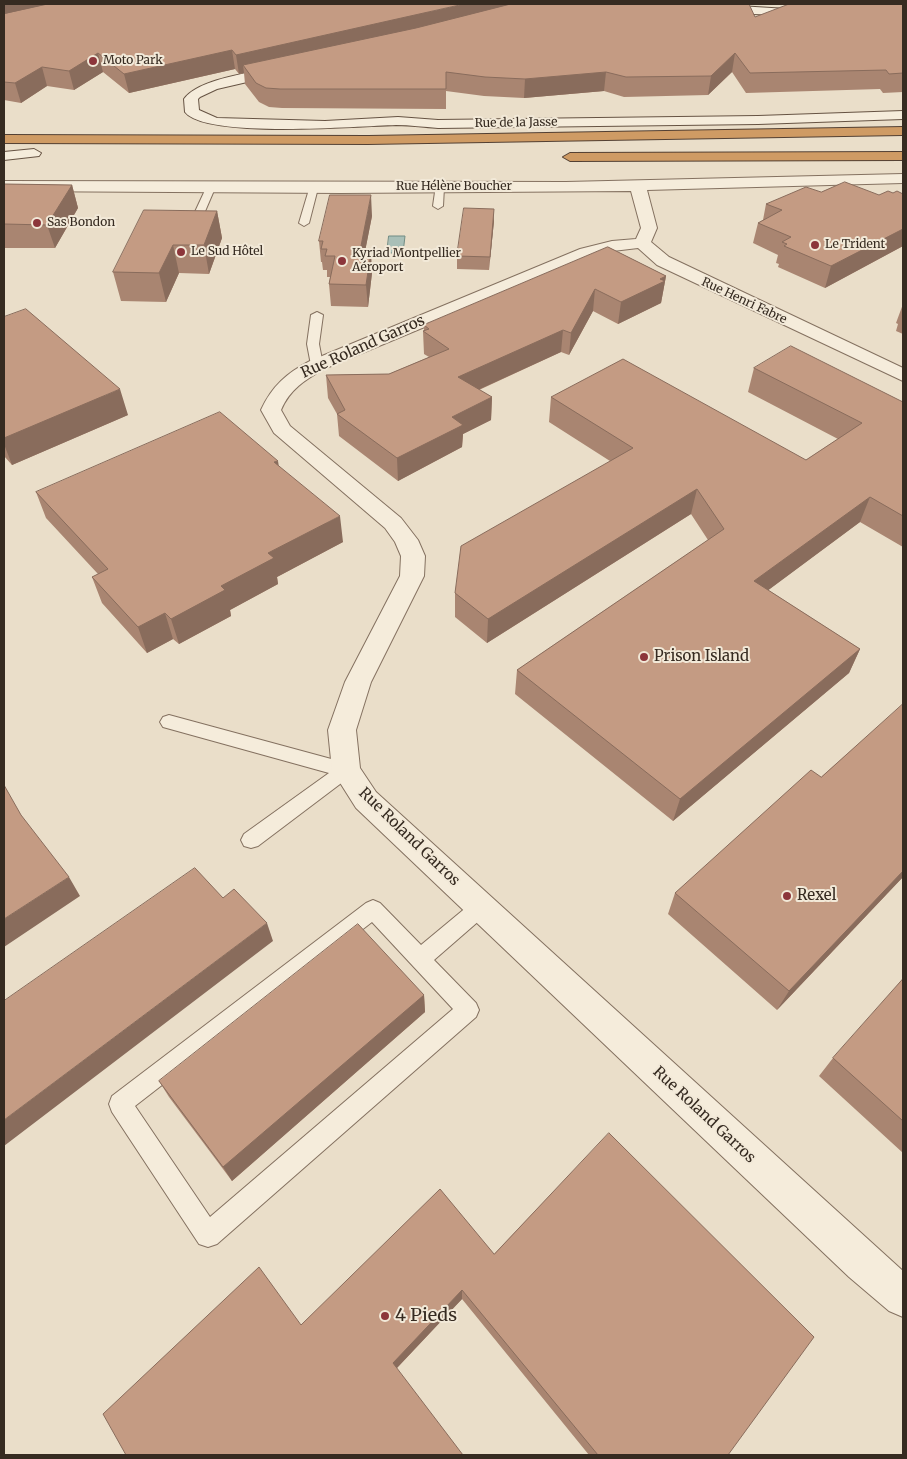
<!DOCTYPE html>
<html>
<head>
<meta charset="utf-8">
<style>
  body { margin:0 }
  #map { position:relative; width:907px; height:1459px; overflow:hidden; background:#eadec9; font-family:Merriweather,serif }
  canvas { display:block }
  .frame { position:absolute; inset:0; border:5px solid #362b21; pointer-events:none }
</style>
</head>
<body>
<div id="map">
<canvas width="907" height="1459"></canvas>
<div class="frame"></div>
</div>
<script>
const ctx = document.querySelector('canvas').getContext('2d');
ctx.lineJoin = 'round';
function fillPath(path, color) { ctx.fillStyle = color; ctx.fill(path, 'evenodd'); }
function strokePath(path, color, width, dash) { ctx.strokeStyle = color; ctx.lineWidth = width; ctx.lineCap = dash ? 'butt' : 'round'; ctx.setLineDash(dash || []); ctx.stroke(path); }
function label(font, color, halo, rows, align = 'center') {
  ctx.font = font + ' Merriweather,serif'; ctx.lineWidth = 4; ctx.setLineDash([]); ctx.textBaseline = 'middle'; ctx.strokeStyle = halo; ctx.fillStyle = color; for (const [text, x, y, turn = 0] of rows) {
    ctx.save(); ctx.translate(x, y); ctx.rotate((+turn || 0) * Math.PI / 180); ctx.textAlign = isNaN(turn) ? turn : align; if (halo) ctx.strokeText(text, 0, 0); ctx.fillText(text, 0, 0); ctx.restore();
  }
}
const water = new Path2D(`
  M389,236h16l-2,17h-16z`);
fillPath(water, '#a9bfb7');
strokePath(water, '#718c84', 1);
const lane = new Path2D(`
  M436,185l8,2 -1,19 -5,3 -5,-3z
  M207,186l8,2 -12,28h-8l-1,-2z
  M310,186l8,2 -9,35 -5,3 -5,-3z
  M317,312l6,3 -4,29 4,21 -6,4 -6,-4 -4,-21 4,-29z
  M169,715l177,48 6,2 3,5 -3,5 -94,71 -7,2 -7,-2 -3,-6 3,-6 85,-61 -166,-46 -3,-5 3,-5z
  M481,898l7,3 3,6 -3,6 -54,47 42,43 3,7 -3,7 -259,227 -9,3 -9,-3 -87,-132 -3,-8 3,-8 254,-193 7,-3 7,3 41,42 53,-44zM372,922l81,87 -243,208 -75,-111z`);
const street = new Path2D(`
  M903,174v9l-256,7 10,38 -6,14 18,15 234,111v13l-246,-116 -19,-17 -25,3 -21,6 -268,112c-19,11 -34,20 -43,41l9,16 111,92 17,22 7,16 -1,20 -53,106 -15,48 4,38 16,24 527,479v46l-14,-6 -40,-34 -493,-469 -24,-38 -4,-40 17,-48 55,-106 1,-20 -6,-14 -10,-14 -111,-95 -13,-23c11,-24 26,-37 49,-49l270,-112 32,-8 24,-2 5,-11 -10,-37 -290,2 -337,-2v-10l562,1z`);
const secondary = new Path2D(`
  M706,4l98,6 6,3 -6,3 -51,-2 -42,-7z
  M281,66l5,1 1,3 -1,3 -69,16 -17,8 -2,2 1,11 18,8 108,3 73,-4 40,3 320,-4 145,-5v8l-145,5 -320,4c-14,-1 -28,-3 -42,-3 -37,1 -191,14 -211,-13l-1,-13c15,-21 72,-27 97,-33z
  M34,149l7,4 -2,3 -35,4v-8z`);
const highway = new Path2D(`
  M903,127v8l-535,9 -364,-1v-8l364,1z
  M903,152v8l-333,1 -7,-4 7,-4z`);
strokePath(lane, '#847160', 2);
strokePath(street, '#847160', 2);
strokePath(secondary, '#665343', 2);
strokePath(highway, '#534033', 2);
fillPath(lane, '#f5ecdb');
fillPath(street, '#f5ecdb');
fillPath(secondary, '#f5ecdb');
fillPath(highway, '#cf9b64');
fillPath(new Path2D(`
  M4,4l751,13 148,-13v88l-20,1 -3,-4 -134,4 -14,-21 -24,23 -84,2 -20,-6 -80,7 -40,-2 -38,-5v18l-164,-1 -13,-1 -10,-5 -14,-18 -1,-11 -5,1 -4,-5 -106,24 -26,-21 -29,18 -27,-4 -26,17 -17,-3z
  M4,184l68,1 6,23 -23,40h-51z
  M821,192l58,3 14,-2 10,1v52l-78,42 -47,-21 1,-3 -3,-1 2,-8 -25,-12 5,-20 5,-3 3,-16z
  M217,211l5,27 -13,36 -30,-1 -13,29 -45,-1 -8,-29z
  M372,216l-7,35 7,22 -4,34 -37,-1 -2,-22 1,-7h-3v-7h-4l-1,-8h-1l-2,-21z
  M494,221l-5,49 -32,-1v-13z
  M608,247l58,29 -5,27 -43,21 -25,-13 -24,44 -8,-3 -82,38 13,7 -1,23 -28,14 -1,13 -64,34 -59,-45 -2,-22 -9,-16 -2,-23 63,-1 40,-17 -5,-3 -1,-23h1v-6z
  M903,304v34h-1l1,-4 -7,-3 2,-7 -2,-1z
  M4,317l124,98 -116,50 -8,-9z
  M754,368l149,34v145l-43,-25 -92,68 92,59 -11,24 -176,148 -158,-127 2,-24 191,-130 -17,-26 -204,129 -32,-26v-24l155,-132 -61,-39 2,-25 255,63 32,-21 -90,-47z
  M279,466l64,76 -66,35 1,7 -48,26 1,6 -52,28 -6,-5 -26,14 -45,-50 -10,-26 6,-3 -52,-56 -10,-26z
  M821,777l82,100 -126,133 -109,-96 7,-21z
  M903,979v174l-84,-77 14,-18z
  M424,995l1,17 -193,169 -63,-84 -10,-16z
  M494,1254l234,201h-139l-127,-156 -65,69 -96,-43z`), '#a98571');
fillPath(new Path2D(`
  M4,4h82l-82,19z
  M464,4h75l-296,61 1,8 -5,1 -3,-19z
  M232,50l3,19 -106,24 -5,-19z
  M98,53l5,19 -29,18 -5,-19z
  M735,53l-3,19 -24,23 3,-19z
  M42,67l5,19 -26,17 -6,-20z
  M606,72l-2,19 -80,7 1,-19z
  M72,185l6,23 -23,40 -8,-23z
  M371,195l1,21 -11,56 -1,-21z
  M494,209v12l-5,49 1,-13z
  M217,211l5,27 -13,36 -5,-29z
  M903,229v17l-78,42 6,-22z
  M173,245l6,28 -13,29 -7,-29z
  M371,251l1,22 -4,34 -2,-22z
  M666,276l-5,27 -43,21 3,-22z
  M595,289l-2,22 -24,44 2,-22z
  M563,330l-2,22 -103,47v-22z
  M120,389l8,26 -116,50 -8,-21v-6z
  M492,397l-1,23 -28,14 -1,13 -64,34 -1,-23 55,-41z
  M278,461l4,25 -8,-24z
  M697,489l-6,25 -204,129 1,-24z
  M870,497l-10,25 -113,84 7,-25z
  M340,516l3,26 -66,35 1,7 -48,26 1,6 -52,28 -8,-25 50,-33 47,-33z
  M165,613l8,26 -26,14 -9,-26z
  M860,649l-11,24 -176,148 7,-22z
  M903,871v6l-126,133 12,-19z
  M69,877l11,19 -76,51v-28z
  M267,923l6,18 -269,205v-26z
  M424,995l1,17 -193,169 -9,-14z
  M462,1290v9l-67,71 -2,-7z`), '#896c5c');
const building = new Path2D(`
  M48,4h416l-228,51 -4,-5 -108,24 -26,-21 -29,18 -27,-4 -27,16 -11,-1v-68z
  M511,4h238l6,13 34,-13h114v69l-14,1 -3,-4 -136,3 -15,-20 -24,23 -85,1 -20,-5 -81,7 -40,-2 -39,-5v17h-166l-14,-1 -10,-5 -13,-18 173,-37z
  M845,182l34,13 9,-4 5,2 4,-2 6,3v35l-72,37 -47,-20 3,-2 -5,-2 9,-5 -33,-14 24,-13 -16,-6 40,-17 15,5z
  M4,184l68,1 -25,40 -43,-1z
  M330,195h41l-11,56h11l-5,34 -37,-1 6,-28h-10l2,-7h-6l2,-8h-4z
  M464,208l30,1 -4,48 -33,-1z
  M144,210l73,1 -13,34h-31l-14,28 -46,-1z
  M608,247l58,29 -6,3 5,2 -44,21 -26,-13 -24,44 -8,-3 -105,47 34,20 -40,20 11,8 -66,33 -60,-44 8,-4 -19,-35 63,-1 60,-25 -26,-18 6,-2 -5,-4z
  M26,309l94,80 -116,49v-121z
  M791,346l112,56v114l-33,-19 -116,84 106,68 -180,150 -163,-129 207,-141 -27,-40 -209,130 -33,-26 6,-47 172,-98 -82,-51 72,-38 183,101 56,-37 -108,-55z
  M220,412l58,49 -4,1 66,54 -72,37 6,5 -53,28 4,4 -54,29 -6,-6 -27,14 -46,-50 16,-8 -72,-77z
  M903,704v167l-114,120 -114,-98 136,-123 10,7z
  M4,785l17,30 48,62 -65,42z
  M195,868l28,30 11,-9 33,34 -263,197v-119z
  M358,924l66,71 -201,172 -64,-86z
  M903,979v142l-70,-63z
  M609,1133l205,204 -86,118h-130l-136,-165 -69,73 70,92h-337l-23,-41 156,-147 42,58 139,-136 54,65z`);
fillPath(building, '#c49b83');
strokePath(building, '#896c5c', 1);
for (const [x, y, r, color] of [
  [93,61,5,"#8c363b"],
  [37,223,5,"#8c363b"],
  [815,245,5,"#8c363b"],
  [181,252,5,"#8c363b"],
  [342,261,5,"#8c363b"],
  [644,657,5,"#8c363b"],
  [787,896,5,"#8c363b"],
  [385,1316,5,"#8c363b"]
]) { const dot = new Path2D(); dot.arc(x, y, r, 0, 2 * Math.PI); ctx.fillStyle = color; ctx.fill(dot); strokePath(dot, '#f2e9d8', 2); }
label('12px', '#362b21', '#f2e9d8', [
  ["Moto Park",103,61],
  ["Sas Bondon",47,223],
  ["Le Trident",825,245],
  ["Le Sud Hôtel",191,252],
  ["Kyriad Montpellier",352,254],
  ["Aéroport",352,268]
], 'left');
label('12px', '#362b21', '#f2e9d8', [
  ["Rue de la Jasse",516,123,-1],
  ["Rue Hélène Boucher",454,187],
  ["Rue Henri Fabre",744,301,25]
]);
label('15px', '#362b21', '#f2e9d8', [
  ["Rue Roland Garros",363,347,-24],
  ["Rue Roland Garros",409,837,44],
  ["Rue Roland Garros",704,1115,43]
]);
label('15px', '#362b21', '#f2e9d8', [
  ["Prison Island",654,657],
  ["Rexel",797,896]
], 'left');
label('18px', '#362b21', '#f2e9d8', [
  ["4 Pieds",395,1316]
], 'left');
</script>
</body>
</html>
